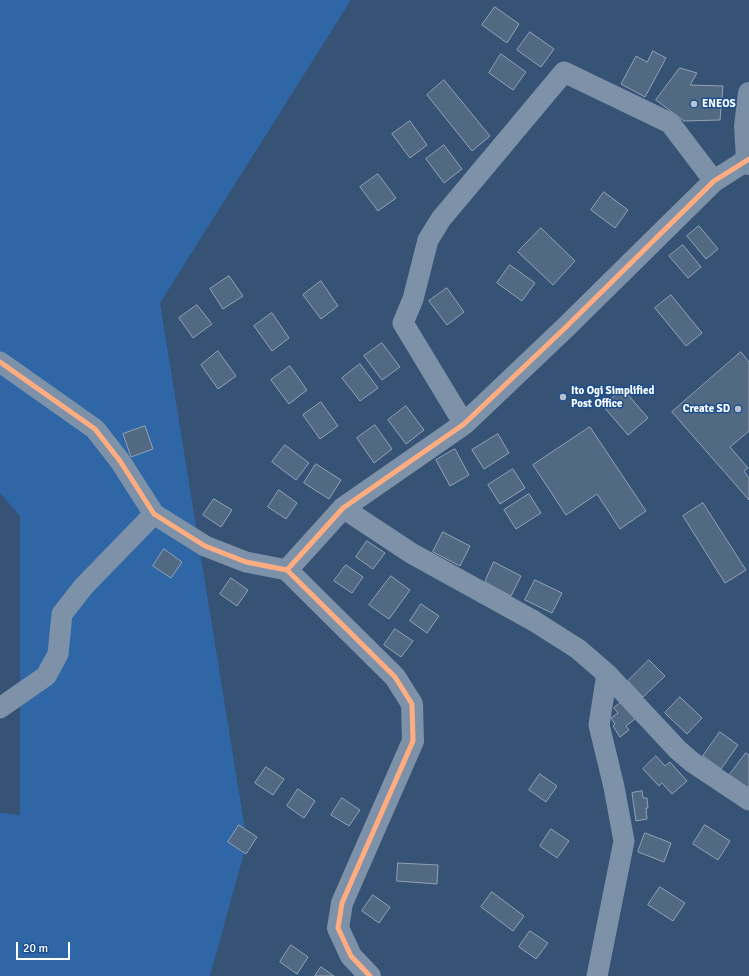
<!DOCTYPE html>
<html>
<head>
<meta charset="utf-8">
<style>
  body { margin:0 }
  #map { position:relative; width:749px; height:976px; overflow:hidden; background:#365274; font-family:Signika,sans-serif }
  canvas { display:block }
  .scale { position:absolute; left:16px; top:942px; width:54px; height:18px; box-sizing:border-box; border:2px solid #fff; border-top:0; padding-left:5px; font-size:12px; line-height:14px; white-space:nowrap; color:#fff; -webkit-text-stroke:3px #1b4f8f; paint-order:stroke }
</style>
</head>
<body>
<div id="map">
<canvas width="749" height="976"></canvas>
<div class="scale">20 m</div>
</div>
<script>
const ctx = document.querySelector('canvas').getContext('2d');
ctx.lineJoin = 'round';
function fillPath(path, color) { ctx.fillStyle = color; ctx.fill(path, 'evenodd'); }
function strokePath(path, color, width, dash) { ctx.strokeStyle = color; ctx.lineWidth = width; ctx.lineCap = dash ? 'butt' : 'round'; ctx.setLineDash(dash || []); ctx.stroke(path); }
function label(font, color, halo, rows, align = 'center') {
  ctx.font = font + ' Signika,sans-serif'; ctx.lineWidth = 3; ctx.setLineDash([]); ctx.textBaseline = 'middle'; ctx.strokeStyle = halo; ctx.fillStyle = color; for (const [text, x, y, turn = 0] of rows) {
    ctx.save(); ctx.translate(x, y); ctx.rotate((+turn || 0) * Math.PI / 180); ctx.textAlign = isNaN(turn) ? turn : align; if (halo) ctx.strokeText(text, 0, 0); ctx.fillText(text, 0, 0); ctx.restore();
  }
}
fillPath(new Path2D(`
  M0,0h351l-191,303 87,539 -37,134h-210v-163l20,2v-299l-20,-23z`), '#2f66a5');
const building = new Path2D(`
  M495,7l24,17 -12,19 -25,-18z
  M530,32l24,17 -13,18 -24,-17z
  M653,51l13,7 -21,39 -24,-13 15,-28 11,6z
  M501,54l25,18 -13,18 -24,-17z
  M680,68l17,5 -7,12 33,1 -3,34 -36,1 -28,-21z
  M444,80l46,56 -18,15 -45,-56z
  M410,121l17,24 -17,13 -18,-24z
  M444,145l18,24 -18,14 -18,-24z
  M378,174l18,24 -18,13 -18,-24z
  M604,192l24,18 -13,18 -24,-18z
  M699,226l19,23 -12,10 -19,-23z
  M541,228l34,33 -22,24 -35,-33z
  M683,245l18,22 -13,11 -19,-22z
  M510,265l25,18 -13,18 -25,-18z
  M229,276l14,20 -20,13 -13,-20z
  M321,281l17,25 -17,13 -18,-24z
  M447,288l17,24 -17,13 -18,-24z
  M671,295l31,38 -16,13 -31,-38z
  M197,305l15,19 -19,14 -14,-20z
  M272,313l17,25 -17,13 -18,-25z
  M382,343l18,24 -18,13 -18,-24z
  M218,351l18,25 -18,13 -17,-24z
  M741,352l8,10v69l-19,16 18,21 -4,3 5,7v22l-77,-88z
  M360,364l18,24 -18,13 -18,-23z
  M290,366l17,24 -18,14 -18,-24z
  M623,389l25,29 -20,17 -25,-29z
  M321,402l17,24 -18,13 -17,-24z
  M406,406l18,24 -18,14 -18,-24z
  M375,425l17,24 -18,14 -17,-25z
  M145,426l8,23 -22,8 -8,-23z
  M590,427l56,84 -26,18 -23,-35 -31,21 -33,-50z
  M498,434l11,19 -25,16 -12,-19z
  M285,445l24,18 -13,17 -24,-18z
  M455,449l14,26 -19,11 -14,-26z
  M316,464l25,16 -12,19 -25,-16z
  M513,469l12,19 -25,16 -12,-19z
  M279,490l18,13 -11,16 -18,-12z
  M529,494l12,19 -25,16 -12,-19z
  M214,499l18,11 -11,17 -18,-12z
  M703,503l43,67 -21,13 -42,-67z
  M443,532l27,14 -10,20 -27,-14z
  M367,541l18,12 -12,16 -17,-12z
  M164,549l18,13 -11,16 -18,-12z
  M494,562l27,14 -10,20 -26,-14z
  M346,565l17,12 -11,16 -18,-12z
  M391,576l19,14 -21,29 -20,-14z
  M231,578l17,12 -11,16 -17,-12z
  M535,580l27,13 -10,20 -27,-13z
  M421,604l18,12 -12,17 -17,-12z
  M395,629l18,12 -12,16 -17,-12z
  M649,660l16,16 -22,21 -15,-16z
  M680,697l22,21 -15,16 -22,-21z
  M623,701l12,18 -9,7 3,4 -9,7 -7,-11 2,-2 -4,-6 7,-5 -4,-5z
  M720,732l18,13 -17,24 -18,-13z
  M746,753l3,2v31l-3,4 -18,-13z
  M656,756l9,10 5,-4 17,19 -15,13 -10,-11 -3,3 -16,-17z
  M266,767l18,12 -11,16 -18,-12z
  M540,774l17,12 -11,16 -17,-12z
  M298,789l17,12 -11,17 -17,-12z
  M642,791l1,7h4l1,10h-2l1,11 -11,2 -4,-28z
  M342,798l18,12 -11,16 -18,-11z
  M239,825l18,12 -11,17 -18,-12z
  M705,825l25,16 -12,19 -25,-16z
  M551,829l18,12 -12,17 -17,-12z
  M645,833l26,10 -7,19 -26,-10z
  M398,863l40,2 -1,19 -40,-3z
  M660,887l25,16 -12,18 -25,-16z
  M492,892l32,24 -11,15 -32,-24z
  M373,895l17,12 -11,16 -17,-12z
  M530,931l18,12 -12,16 -17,-12z
  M291,945l17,12 -11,17 -17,-12z
  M321,967l13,9h-19z`);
fillPath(building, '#526984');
strokePath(building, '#92a2b6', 1);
strokePath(new Path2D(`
  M0,362l95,67 25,32 34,53 51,32 41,16 41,8
  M464,424l-61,-101 10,-24 15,-59 13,-21 123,-147 106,51 44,58
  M343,508l68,45 123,68 44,28 29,25 71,76 14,12 57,38
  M0,708l46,-32 12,-22 4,-40 22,-28 70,-72
  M597,976l27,-135 -10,-54 -15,-62 8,-51`), '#7d92a8', 21);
strokePath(new Path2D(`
  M370,976l-19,-20 -13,-28 4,-25 71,-162 -1,-37 -17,-27 -108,-107 56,-62 121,-84 102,-97 148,-146 33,-21`), '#7d92a8', 22);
strokePath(new Path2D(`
  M749,93l-4,33 2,34 2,4`), '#798da4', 22);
strokePath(new Path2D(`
  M0,362l95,67 25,32 34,53 51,32 41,16 41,8 108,107 17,27 1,37 -71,162 -4,25 13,28 19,20
  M287,570l56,-62 121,-84 102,-97 148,-146 35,-22`), '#ffac80', 5);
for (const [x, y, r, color] of [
  [694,104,4,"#b9c2ce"],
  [563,397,4,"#b9c2ce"],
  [738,409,4,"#b9c2ce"]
]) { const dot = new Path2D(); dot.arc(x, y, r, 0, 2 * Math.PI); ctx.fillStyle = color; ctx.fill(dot); strokePath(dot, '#1b4f8f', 1.5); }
label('bold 11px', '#fff', '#1b4f8f', [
  ["ENEOS",702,104],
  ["Ito Ogi Simplified",571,391],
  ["Post Office",571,404],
  ["Create SD",730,409,"right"]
], 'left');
</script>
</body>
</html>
